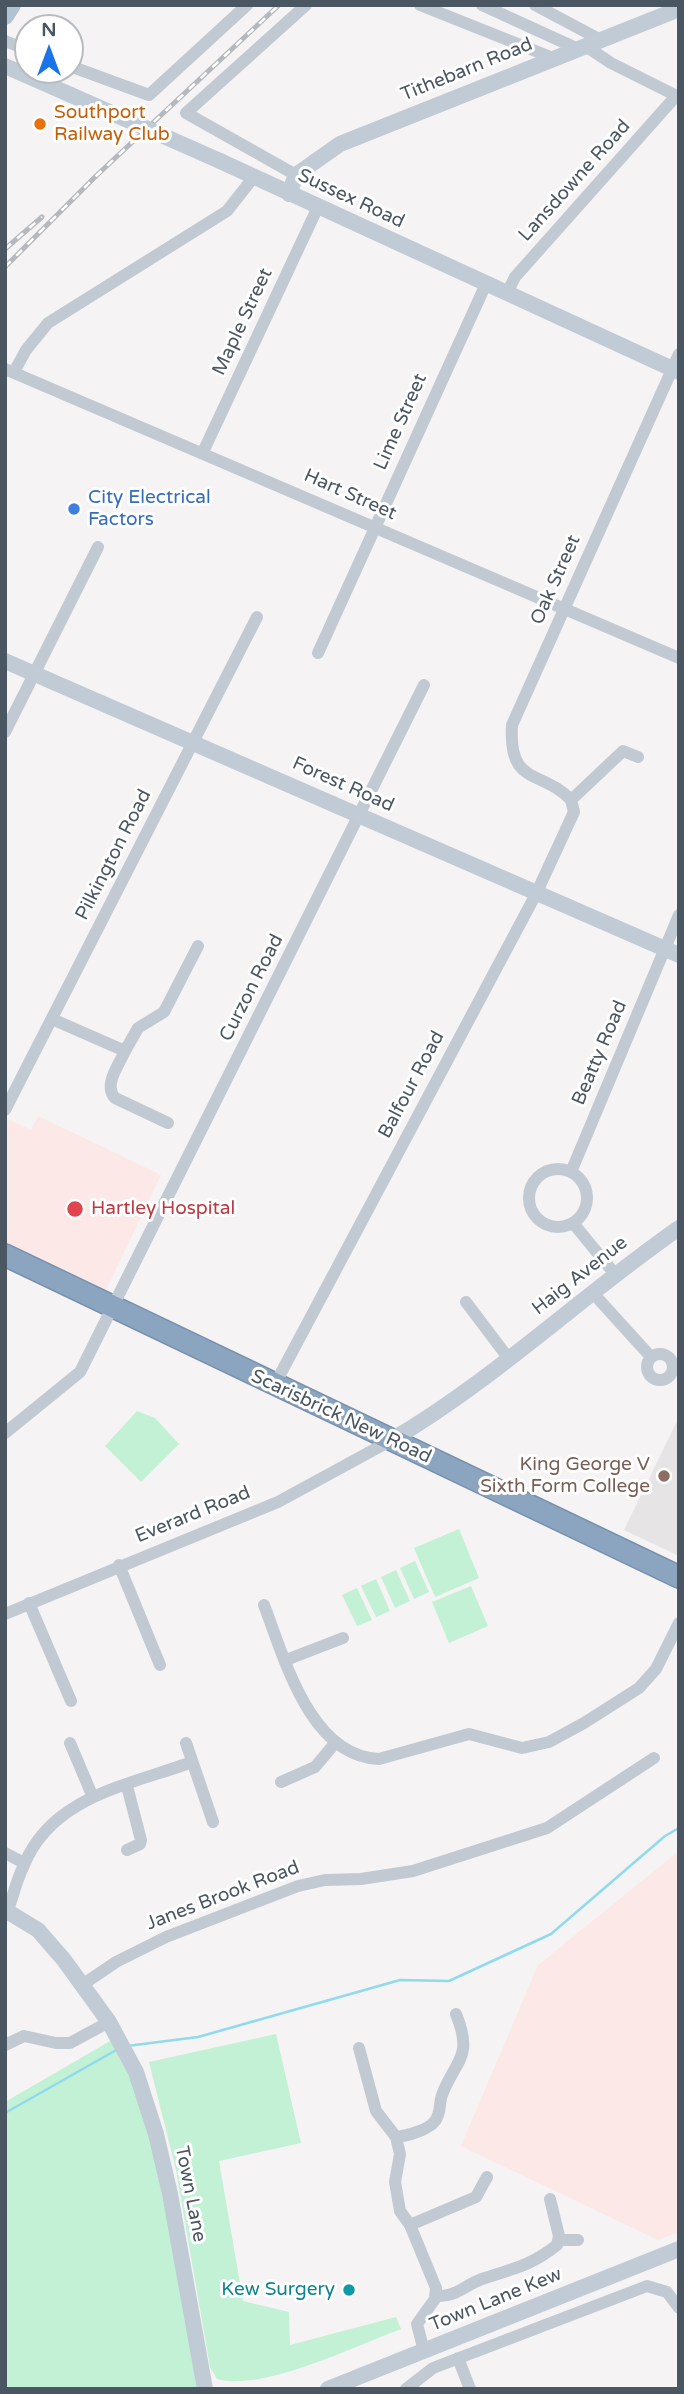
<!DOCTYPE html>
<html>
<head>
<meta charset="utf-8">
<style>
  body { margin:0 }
  #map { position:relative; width:684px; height:2394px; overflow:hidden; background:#f5f3f3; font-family:"Varela Round",sans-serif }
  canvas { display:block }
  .frame { position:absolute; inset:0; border:7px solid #4a5661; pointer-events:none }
  .north { position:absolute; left:14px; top:14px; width:70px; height:70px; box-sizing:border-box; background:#fff; border:2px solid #b7bbc0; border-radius:50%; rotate:0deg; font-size:19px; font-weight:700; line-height:28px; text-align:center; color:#4a5661 }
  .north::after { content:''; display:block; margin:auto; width:24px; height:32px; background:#1a73e8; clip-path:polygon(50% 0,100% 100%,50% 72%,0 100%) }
</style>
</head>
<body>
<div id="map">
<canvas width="684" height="2394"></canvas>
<div class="frame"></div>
<div class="north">N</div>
</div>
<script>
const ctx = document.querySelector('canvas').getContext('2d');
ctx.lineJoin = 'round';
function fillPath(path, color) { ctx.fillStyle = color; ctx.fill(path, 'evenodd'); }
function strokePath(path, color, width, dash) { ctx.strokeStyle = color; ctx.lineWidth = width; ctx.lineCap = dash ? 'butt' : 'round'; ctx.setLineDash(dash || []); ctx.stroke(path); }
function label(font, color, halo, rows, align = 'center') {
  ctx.font = font + ' "Varela Round",sans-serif'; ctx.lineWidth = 6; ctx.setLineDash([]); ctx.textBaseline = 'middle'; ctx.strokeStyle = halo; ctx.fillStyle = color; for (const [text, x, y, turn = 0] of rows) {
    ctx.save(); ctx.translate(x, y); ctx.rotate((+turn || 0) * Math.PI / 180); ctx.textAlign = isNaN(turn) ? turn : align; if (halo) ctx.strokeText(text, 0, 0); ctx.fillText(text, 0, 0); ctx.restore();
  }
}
fillPath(new Path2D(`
  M679,1417v139l-55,-26z`), '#e6e4e5');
fillPath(new Path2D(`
  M38,1116l123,59 -56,117 -100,-48v-120l3,-5 23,11z
  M679,1851v381l-21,8 -197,-94 77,-181z`), '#fce8e6');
fillPath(new Path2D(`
  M137,1411l18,7 24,26 -38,38 -36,-36z
  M459,1529l20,49 -44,19 -21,-49z
  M415,1561l14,31 -15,7 -14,-31z
  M396,1570l14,31 -15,7 -14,-31z
  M376,1579l14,32 -14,6 -15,-31z
  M471,1586l17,40 -39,17 -17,-41z
  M357,1588l15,32 -15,6 -15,-31z
  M276,2034l25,109 -82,18 24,140 46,11 1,33 106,-28 5,12c-46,17 -139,63 -184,50l-7,-12 -34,-197 -27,-108z
  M117,2037l19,35 67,317h-198v-287z`), '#c3f1d5');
strokePath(new Path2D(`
  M127,2046l71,-9 202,-57 49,1 102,-47 114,-98 14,-8
  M5,2113l113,-64`), '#90daee', 2.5);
const highway = new Path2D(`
  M5,1255l674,322`);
strokePath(highway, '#7690ad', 24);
strokePath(new Path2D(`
  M420,5l133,53
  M482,5l94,43
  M535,5l64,34
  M5,41l23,9
  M584,45l27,18 68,34
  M70,66l79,29 98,-90
  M296,175l-110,-62 120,-108
  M507,293l8,-16 161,-181
  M5,369l674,289
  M14,372l12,-22 22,-27 179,-112 26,-33
  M203,452l114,-243
  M318,653l168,-369
  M5,732l93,-185
  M571,800c-29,-31 -63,-13 -59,-75l167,-371
  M571,800l52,-49 15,6
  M52,1019l73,32c-6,14 -22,34 -10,47l53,25
  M125,1051l13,-23 26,-16 34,-66
  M5,1110l252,-493
  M529 1198a29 29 0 1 1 58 0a29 29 0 1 1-58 0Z
  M571,1172l108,-257
  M573,1223l41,50
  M592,1292l59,65
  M466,1302l43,57
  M647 1367a13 13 0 1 1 26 0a13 13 0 1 1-26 0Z
  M274,1386l262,-492 38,-82 -3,-12
  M5,1433l75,-61 344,-687
  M119,1565l41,100
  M29,1603l42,98
  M264,1605c20,52 46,152 115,154l90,-25 53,14 27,-6 35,-19 55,-35 17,-19 23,-46
  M5,1614l273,-112 112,-61
  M286,1660l57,-22
  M70,1743l22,52
  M186,1743l27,79
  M281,1782l34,-15 21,-25
  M127,1786l14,54 -1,4 -13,6
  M5,1853l19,10
  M8,1911c5,-16 9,-32 16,-46 28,-69 106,-80 168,-103
  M82,1985l34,-23 50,-25 132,-51 27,-6 36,-1 52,-8 134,-43 107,-70
  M5,2045l19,-9 32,7h14l39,-21
  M359,2048l17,63 20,26 4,17 -5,28 5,29 10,14 26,63 -1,11 -18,25 7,27
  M396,2137c10,-1 33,-7 39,-16 6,-7 4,-18 7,-26 13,-35 32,-37 14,-81
  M410,2225l66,-28 11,-20
  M559,2240h19
  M437,2296c19,1 28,-11 45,-17 32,-11 47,-12 75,-34l2,-9 -9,-37
  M458,2358l12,31
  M406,2389l27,-21 214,-82 20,6 12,16`), '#c1cad2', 12);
strokePath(new Path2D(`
  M5,66l66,29
  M220,161l459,211
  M289,194l7,-19 44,-31 339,-135
  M5,661l674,294
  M390,1441c104,-61 191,-145 289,-213
  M5,1910l33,20 26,30 45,62 27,50 20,62 14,60 35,195
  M328,2389l351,-140`), '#c1cbd6', 16);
strokePath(new Path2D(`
  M5,16l7,-11`), '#b3c2d1', 18);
strokePath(highway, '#8ba5c1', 21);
const rail = new Path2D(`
  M5,249l37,-32
  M5,267l91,-91 183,-171`);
strokePath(rail, '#b5b8bd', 5);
strokePath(rail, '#fff', 2.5, [8]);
strokePath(new Path2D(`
  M71,95l149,66`), '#c1cbd6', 16);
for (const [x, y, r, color] of [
  [40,124,7,"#e8710a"],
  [74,509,7,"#3f7fe0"],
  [75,1209,9,"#e0444e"],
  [664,1476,7,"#8d6e63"],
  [349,2290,7,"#0f9aa8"]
]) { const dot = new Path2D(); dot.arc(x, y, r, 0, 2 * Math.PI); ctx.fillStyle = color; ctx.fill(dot); strokePath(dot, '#fff', 2.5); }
label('19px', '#4a5661', '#fff', [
  ["Tithebarn Road",467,70,-22],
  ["Lansdowne Road",575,181,-48],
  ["Sussex Road",351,199,25],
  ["Maple Street",243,322,-65],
  ["Lime Street",401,422,-66],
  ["Hart Street",350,495,24],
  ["Oak Street",556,580,-66],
  ["Forest Road",343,785,24],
  ["Pilkington Road",114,855,-63],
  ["Curzon Road",252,988,-63],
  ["Beatty Road",600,1053,-67],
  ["Balfour Road",412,1085,-62],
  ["Haig Avenue",580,1276,-38],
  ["Scarisbrick New Road",341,1417,25],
  ["Everard Road",193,1515,-22],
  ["Janes Brook Road",223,1896,-21],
  ["Town Lane",190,2194,79],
  ["Town Lane Kew",496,2300,-22]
]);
label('19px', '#c56008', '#fff', [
  ["Southport",54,113],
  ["Railway Club",54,135]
], 'left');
label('19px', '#366cbe', '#fff', [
  ["City Electrical",88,498],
  ["Factors",88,520]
], 'left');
label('19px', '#be3a42', '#fff', [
  ["Hartley Hospital",91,1209]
], 'left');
label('19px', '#785e54', '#fff', [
  ["King George V",650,1465],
  ["Sixth Form College",650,1487]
], 'right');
label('19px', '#0d838f', '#fff', [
  ["Kew Surgery",335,2290]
], 'right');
</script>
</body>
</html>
